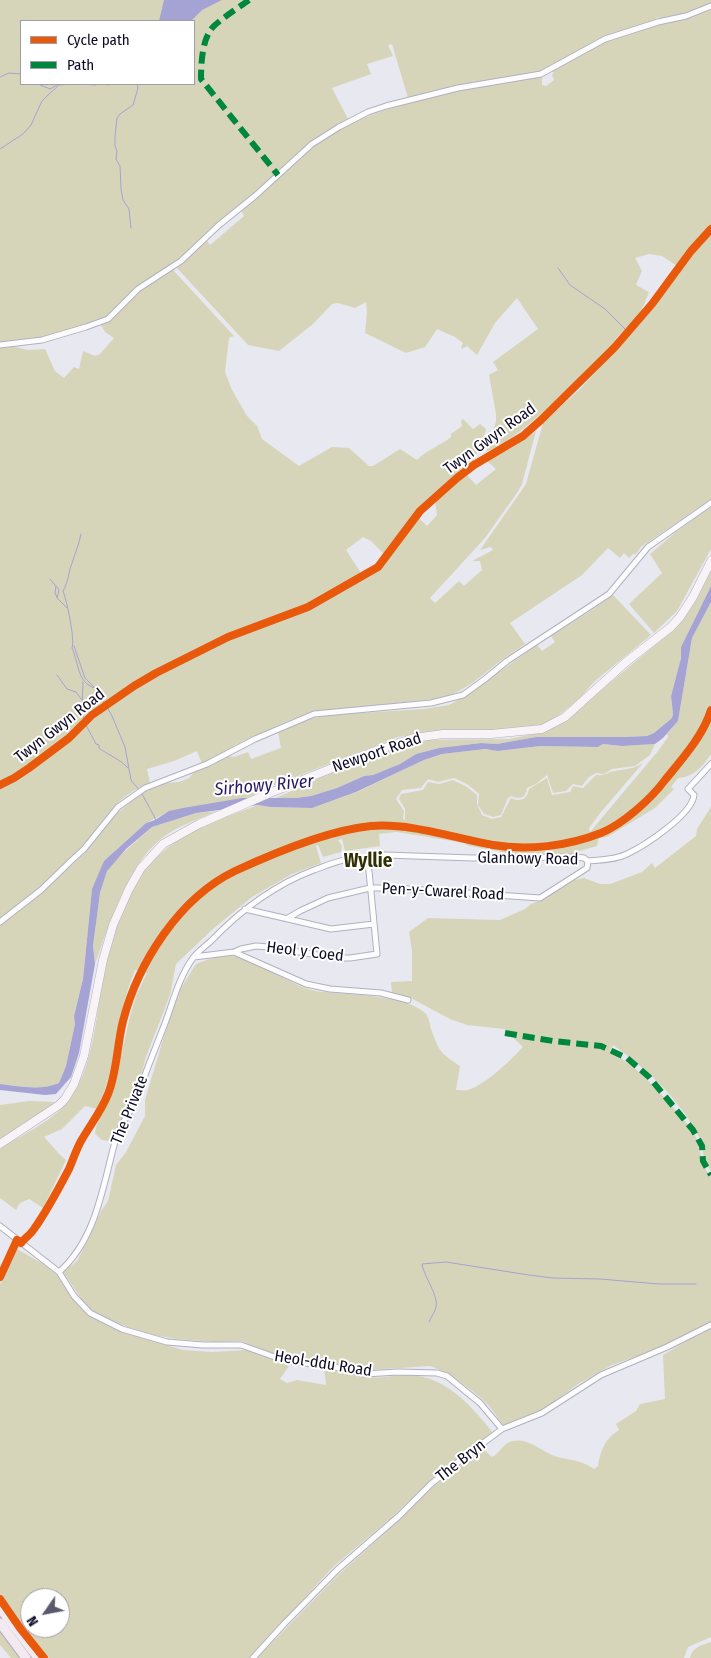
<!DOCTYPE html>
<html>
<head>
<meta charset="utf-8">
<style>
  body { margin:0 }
  #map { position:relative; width:711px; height:1658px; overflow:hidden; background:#e8e8f1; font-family:"Fira Sans Condensed",sans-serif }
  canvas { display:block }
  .legend { position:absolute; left:20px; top:20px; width:175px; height:65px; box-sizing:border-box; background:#fff; border:1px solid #9e9da8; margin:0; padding:6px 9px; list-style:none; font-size:15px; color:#0d0a25 }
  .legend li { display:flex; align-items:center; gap:10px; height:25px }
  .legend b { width:25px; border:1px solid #9e9da8 }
  .north { position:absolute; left:20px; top:1588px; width:50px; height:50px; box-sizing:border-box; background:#fff; border:1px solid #9e9da8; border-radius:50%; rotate:237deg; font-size:14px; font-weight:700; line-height:20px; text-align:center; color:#0d0a25 }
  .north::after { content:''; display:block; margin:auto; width:18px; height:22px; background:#5a586c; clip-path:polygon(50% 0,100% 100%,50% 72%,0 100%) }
</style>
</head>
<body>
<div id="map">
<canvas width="711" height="1658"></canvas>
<ul class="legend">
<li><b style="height:6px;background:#e8590c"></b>Cycle path</li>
<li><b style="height:6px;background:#00873e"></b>Path</li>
</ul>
<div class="north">N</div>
</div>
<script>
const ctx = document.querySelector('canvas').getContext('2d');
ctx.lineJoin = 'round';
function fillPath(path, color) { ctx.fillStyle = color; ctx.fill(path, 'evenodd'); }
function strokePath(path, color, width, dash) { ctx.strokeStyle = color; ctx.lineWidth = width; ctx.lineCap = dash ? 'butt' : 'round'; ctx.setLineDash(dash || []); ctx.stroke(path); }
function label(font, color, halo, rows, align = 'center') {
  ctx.font = font + ' "Fira Sans Condensed",sans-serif'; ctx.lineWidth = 4; ctx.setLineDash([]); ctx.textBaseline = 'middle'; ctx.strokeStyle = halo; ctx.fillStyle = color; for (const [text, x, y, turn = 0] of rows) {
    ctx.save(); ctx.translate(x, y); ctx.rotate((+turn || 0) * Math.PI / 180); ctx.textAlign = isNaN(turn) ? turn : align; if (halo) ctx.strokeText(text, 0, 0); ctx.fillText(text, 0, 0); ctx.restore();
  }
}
fillPath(new Path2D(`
  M0,0h711v3l-23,11 -25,5 -6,-2 -1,3 -57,18 -41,26 -17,8 -31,4 -102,22 -16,-54 -4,1 5,11 -26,8 4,10 -39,14 16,31 -22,12 -20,14 -50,48 -39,31 -41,38 -39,25 -32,31 -60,19 -45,7zM21,21h173v63h-173z
  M711,8v218l-20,21 -14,19 -15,-10 -13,-2 -14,4 7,13 -6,14 13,7c-4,10 -7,19 -14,27 -5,6 -11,11 -16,16 -5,5 -7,11 -12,16 -15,19 -100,98 -120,100l-1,-4 10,-25v-8l-7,-39 9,-5 -5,-8 45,-33 -21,-31 -22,25 -18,32 -10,-9 -5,3 -1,-2 2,-4 -8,-6 -18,-8 -12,18 -19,6 -41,-20 2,-21 -1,-10 -11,6 -17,-5 -6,1 -19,20 -34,27 -31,-6 -71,-77 30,-27 3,4 34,-29 -3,-6c26,-19 48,-47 74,-66 38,-27 81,-38 126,-49 34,-8 66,-15 101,-18v8l4,1 8,-6 -2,-5 2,-2 -2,-2 58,-32 17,-6 66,-16z
  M711,232v267l-70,48 -5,7h-3l-4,4 -5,-5 -4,5 -12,-10 -26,27 -72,48 15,21c-8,6 -17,11 -26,18 -19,15 -33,28 -56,36l-129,14 -24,8 -49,22 -39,22 -5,-13 -23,10 -27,8 3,14c-36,13 -45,38 -69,64 -24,26 -52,52 -81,72v-131l14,-6 20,-14 44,-34 29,-27 39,-27 77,-39 56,-19 38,-16 16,-11 38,-19 10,-7 33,-45 4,-7 9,9 10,-11 -2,-15 31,-26 10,11 20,-16 -9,-8 26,-14 23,-16 -14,53 -5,9 -32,45 -55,60 5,5 24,-22 5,5 18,-16 -2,-9h-8l21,-11 -2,-3 -11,3 46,-66 17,-61 38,-35 57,-62 47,-64z
  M173,270l61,66 -5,2 -4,34 7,18 15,26 10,10 5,13 37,27 33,-19 17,1 20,18h4l27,-17 17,11c9,-10 23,-14 34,-23v-3l11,-8 -1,-5 2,-2 10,10 7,-5 6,5 -1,4 -13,31 -16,11 -37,33 -35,46 -13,-13 -8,-4 -17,13 15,23 -6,5 -44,25 -39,16 -41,13 -77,38 -59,38 -12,10 -6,9 -17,15 -44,31 -16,9v-436h11l17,4 17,-1 10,22 9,7 10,-11 5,2 4,-18 12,5 5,-2 14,-16 -9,-6 -4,-7 6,-4 29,-28z
  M711,507v42l-34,62 -23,22 -25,-29 33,-31 -12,-19 26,-22z
  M711,570v16l-30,61v11l-10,38 2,18 -1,4 -18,15 -7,3 -22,1h-89l-39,7 -16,-1 -42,5 -23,6 -16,10 -27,11 -9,1 -27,12 -26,8 -15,2h-20l83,-38 58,-20 92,-1 34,-7 15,-6 114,-95 10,-11 15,-21z
  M613,595l38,40 -56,46 -17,19 -19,15 -14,9 -40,7 -74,1 -33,5 -131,51 -19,10 -78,13 -24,12 -31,28 -23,38 -9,90 -9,37 1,8 -9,42 -7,17c-19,8 -39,3 -59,1v-158l40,-32 44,-40 30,-38 27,-23 14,-6 12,-4 12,-1 10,-4 5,-6 33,-16 7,1 14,-5 3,7 30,-11 -3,-16 32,-13 18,-4 96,-6 25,-4 16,-9 72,-51 5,6 13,-9 -4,-6 41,-26z
  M711,602v152c-9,13 -17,23 -33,24l-7,9 3,2 -19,19 -48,29 -8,1 -2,8 -21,6v3l-76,1 -1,-5 -30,-5 -5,-3 -67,-11 -18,2 1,12 -35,5 -3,-12 -4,1 4,6 -1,6 -18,5 -5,-12 -2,1 5,17 -29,11 -40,23 -38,31 -38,36 -6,31 -24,62 -12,44 -22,41 -10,-2 -7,-6 1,-7 17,-35 17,-76 6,-20 11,-23 -12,-3c-19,45 -17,95 -38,139l-12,-3 -23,23 -18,8c8,8 14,17 22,23l-23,48 -14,-9 -9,4 -4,7 -16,-12v-49c20,-13 50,-27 66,-45 20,-24 26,-58 31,-88 9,-58 19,-128 69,-167 23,-19 64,-34 92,-44l12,2 42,1 45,-16 67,-32 18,-6 43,-5 13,2 42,-5 58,1 5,-3 19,2 33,-2 -5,11 -15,11 -23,3 -8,5 -8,-1 -7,4 -7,9 -9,-2 -7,7 -13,2 -6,-18 -11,9 -9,4c-1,10 -7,12 -16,8l-3,2 -7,17 -8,2 -9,-3 -6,-9 1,-11 -12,-10 -13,-6 -16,4 -10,-3 -7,9 -19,2 -6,9 8,12 -1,8 2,1v-11l-6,-10 2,-5 22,-4 5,-8 11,2 14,-4 14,7 10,8v9l5,11 10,4 9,-2 10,-19c9,4 16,2 18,-9l18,-11 5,17 18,-3 3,-6 10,2 13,-13c11,1 10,-3 19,-4 11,-2 18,-2 28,-8l-42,49 -12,16 1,4 68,-81 10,-14 -1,-3 11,-13 14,-83z
  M711,807v364c-2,-4 -6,-9 -7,-14 -2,-8 -1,-14 -6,-22 -19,-36 -52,-67 -85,-90l-3,7c27,14 46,36 66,59 6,7 14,15 19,24 6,14 5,30 16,42v145l-45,24 -54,19 -34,19 -35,26 -37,15 -4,-1c-5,-7 -10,-16 -17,-22 -12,-12 -39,-31 -55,-36l-62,4 -51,-10 -42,-5 -33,-14 -27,1 -38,-3 -24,-4 -23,-7 -28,-12 -15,-9 -24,-35 14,-11 13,-25 11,-25 7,-10 8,-36 10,-13 19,-36v-16l22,-74 14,-38 15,-24c11,-4 24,-10 36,-8 26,2 57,30 84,35 27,4 92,3 110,23 3,4 4,11 5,15 8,22 9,24 29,37l-4,24c5,0 8,1 12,0 17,-5 43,-30 55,-43l-19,-18 -37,-4 -17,-6 -41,-22 -17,-4 -1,-11 21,-1v-30l-3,-19 19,-14 72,2 25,-11 6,-5 13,-5 30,-19 10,-2 16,6h10l32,-12 10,-9 3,5 41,-32 1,-7z
  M217,811c-16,7 -33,13 -48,22 -40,25 -59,90 -74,131l-2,-18 7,-53 7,-22 7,-10 38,-34 44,-14z
  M29,1101l26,1 -5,5 -50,32v-34z
  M17,1249l26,15 14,11 15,23 16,18 28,14 67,20 29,2 34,-2 43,16 -9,13 7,4 10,-3 29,5 -2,-17c13,3 28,8 42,9 14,2 28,-2 42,-2 36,0 64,31 84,57l-62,49 -40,38 -56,47 -85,92h-200l-28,-34 -21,-31v-309c4,-5 3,-10 6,-16 3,-7 7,-13 11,-19zM30,1598h30v30h-30z
  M711,1329v308l-23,10 -4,11h-427l81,-83 50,-45 37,-36 50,-42 9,-2 8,7c9,-4 10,-14 21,-16 14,-3 25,7 37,13 14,7 30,4 44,15l4,-3c3,-17 7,-27 21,-36l-3,-6 20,-13 4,-7 25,-5 -2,-44 25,-15z
  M0,1629l21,29h-10l-11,-13z
  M711,1642v16h-21c2,-11 12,-13 21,-16z`), '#d7d5b9');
fillPath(new Path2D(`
  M164,0h58l-20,10 -11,11h-32z
  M711,586v16l-19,36 -14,83 -15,17 -8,6 -33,2 -19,-2 -5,3 -58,-1 -42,5 -13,-2 -43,5 -18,6 -68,32 -44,16 -42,-1 -12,-2 -62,8 -44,14 -26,22 -19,22 -7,22 -7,53 2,18 -16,89 -8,24 -15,17 -11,1 -45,-5v-6c19,2 40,7 59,-1l7,-17 9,-42 -1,-8 9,-37 9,-90 12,-28 42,-38 9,-3 14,-9 14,-3 59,-10h54l15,-2 26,-8 27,-12 9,-1 27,-11 16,-10 23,-6 42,-5 16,1 39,-7h89l22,-1 7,-3 18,-15 1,-4 -2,-18 10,-38v-11z`), '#a4a3d4');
strokePath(new Path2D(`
  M0,77l9,-4 12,1
  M38,84l12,5 7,-4
  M81,84l14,1 4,-1
  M101,84l8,1 1,-1
  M0,149l23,-15 8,-9 11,-24 6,-6 11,-10 12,-1
  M131,228l-2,-19 -6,-9 -2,-11 -1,-23 -4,-7 1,-8 -2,-5v-9l2,-19 3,-4 13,-9 5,-17 -1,-4
  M558,268l12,17 35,24 20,20
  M81,534c-2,11 -6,19 -9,29 -4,10 -3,18 -9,28 4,10 12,48 9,57 7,15 5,35 23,40l10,16
  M50,579l9,11 -2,8 10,10
  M56,586l-1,7 2,4
  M74,646l11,32 10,10
  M57,675l10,14 9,3 6,8
  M83,682l-1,30 2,8
  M107,707l5,9 13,31 6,33 9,11
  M85,723l11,21 3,1v3c9,7 21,11 29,20
  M142,794l12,22 2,5
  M429,1322c2,-5 6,-10 7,-15 3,-11 -12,-30 -14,-43l24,-2 83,13 24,3 47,1 59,5h37`), '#a4a3d4', 1);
const minor = new Path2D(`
  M0,345l42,-5 44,-13 22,-8 30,-30 43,-28 38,-36 36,-29 57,-52 27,-17 29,-15 18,-6 72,-18 83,-14 64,-35 53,-17 28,-6 25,-10
  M0,785l14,-7 15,-10 40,-30 23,-23 42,-29 22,-13 72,-36 80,-30 70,-40 42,-56 37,-33 17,-13 49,-29 18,-16 73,-72 38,-44 39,-53 20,-22
  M588,861c12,-1 27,-1 39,-7 17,-8 65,-39 67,-59l-6,-6 23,-25
  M245,909l86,20 43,-5
  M288,918l12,-7 28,-13 42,-10h25l145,10 47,-30 1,-7
  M0,922l41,-32 31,-30 12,-11 34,-42 27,-19 62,-24 48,-25 59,-25 117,-11 32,-8 22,-16 22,-18 102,-67 39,-47 63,-44
  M234,952l72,32 24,5 51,4 27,7
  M194,957l40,-5 7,-3 15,-3 13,1 67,11h14l27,-4 -8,-83 -2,-6
  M0,1226l59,46 15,24 16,17 32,16 45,13 36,3h38l45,16 45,5 34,8 33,-2 39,1 10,3 33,27 22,26
  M59,1272c38,-33 44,-88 57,-134 5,-15 16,-28 22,-43 7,-22 16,-43 24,-64 10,-24 15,-51 31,-73 5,-7 13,-12 19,-18 29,-30 62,-55 102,-70 15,-5 40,-18 53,-5 6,-6 10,-9 18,-10l88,3 103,-1 8,1 4,3
  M0,1277l17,-37
  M253,1658l31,-34 54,-55 61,-53 32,-32 32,-26 39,-29 40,-16 59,-38 66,-28 44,-22`);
const secondary = new Path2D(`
  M0,1144l59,-39 6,-6 9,-15 10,-28 19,-96 10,-35 16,-36 12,-21 22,-24 36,-20 71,-31 105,-42 39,-13 29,-4h48l51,-5 23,-12 61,-55 45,-35 9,-10 13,-20 18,-36`);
const primary = new Path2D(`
  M0,1608l38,50
  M0,1623l26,35`);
strokePath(minor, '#b1b0c3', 7);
strokePath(secondary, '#b1b0c3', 9);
strokePath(primary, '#b5a7b6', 11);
strokePath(minor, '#fcfcfd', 5);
strokePath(secondary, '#f7f3f7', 8);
strokePath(primary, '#f2eaf0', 9);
strokePath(new Path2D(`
  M249,0c-11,8 -24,16 -35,26 -12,11 -13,38 -13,53l77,96
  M505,1033l48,8 48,5 26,12 22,19 44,53 9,16 1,15 8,14`), '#00873e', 6, [12, 6]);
strokePath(new Path2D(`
  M0,785l14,-7 15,-10 40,-30 23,-23 42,-29 22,-13 72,-36 80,-30 70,-40 42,-56 37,-33 17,-13 49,-29 18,-16 73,-72 38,-44 39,-53 20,-22
  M0,1277l17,-37 4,3c4,-5 10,-9 13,-14 13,-18 25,-41 35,-60 4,-9 7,-19 12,-28 9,-16 20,-29 27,-47 9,-22 9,-49 15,-73 15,-58 56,-123 112,-150 39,-18 94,-41 136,-45 42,-3 82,12 122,19 35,6 75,1 108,-12 22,-9 50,-34 64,-53 17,-21 38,-44 46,-70
  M0,1599l20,29 24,30`), '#e8590c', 8);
label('16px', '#0d0a25', '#fff', [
  ["Twyn Gwyn Road",490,439,-36],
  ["Twyn Gwyn Road",60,726,-38],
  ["Newport Road",377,753,-19],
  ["Glanhowy Road",528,859,1],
  ["Pen-y-Cwarel Road",443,892,3],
  ["Heol y Coed",305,952,7],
  ["The Private",130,1110,-68],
  ["Heol-ddu Road",323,1364,9],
  ["The Bryn",461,1461,-38]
]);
label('italic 18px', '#281865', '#fff', [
  ["Sirhowy River",264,786,-5]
]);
label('bold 19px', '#322e03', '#fff', [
  ["Wyllie",368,862]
]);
</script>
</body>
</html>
